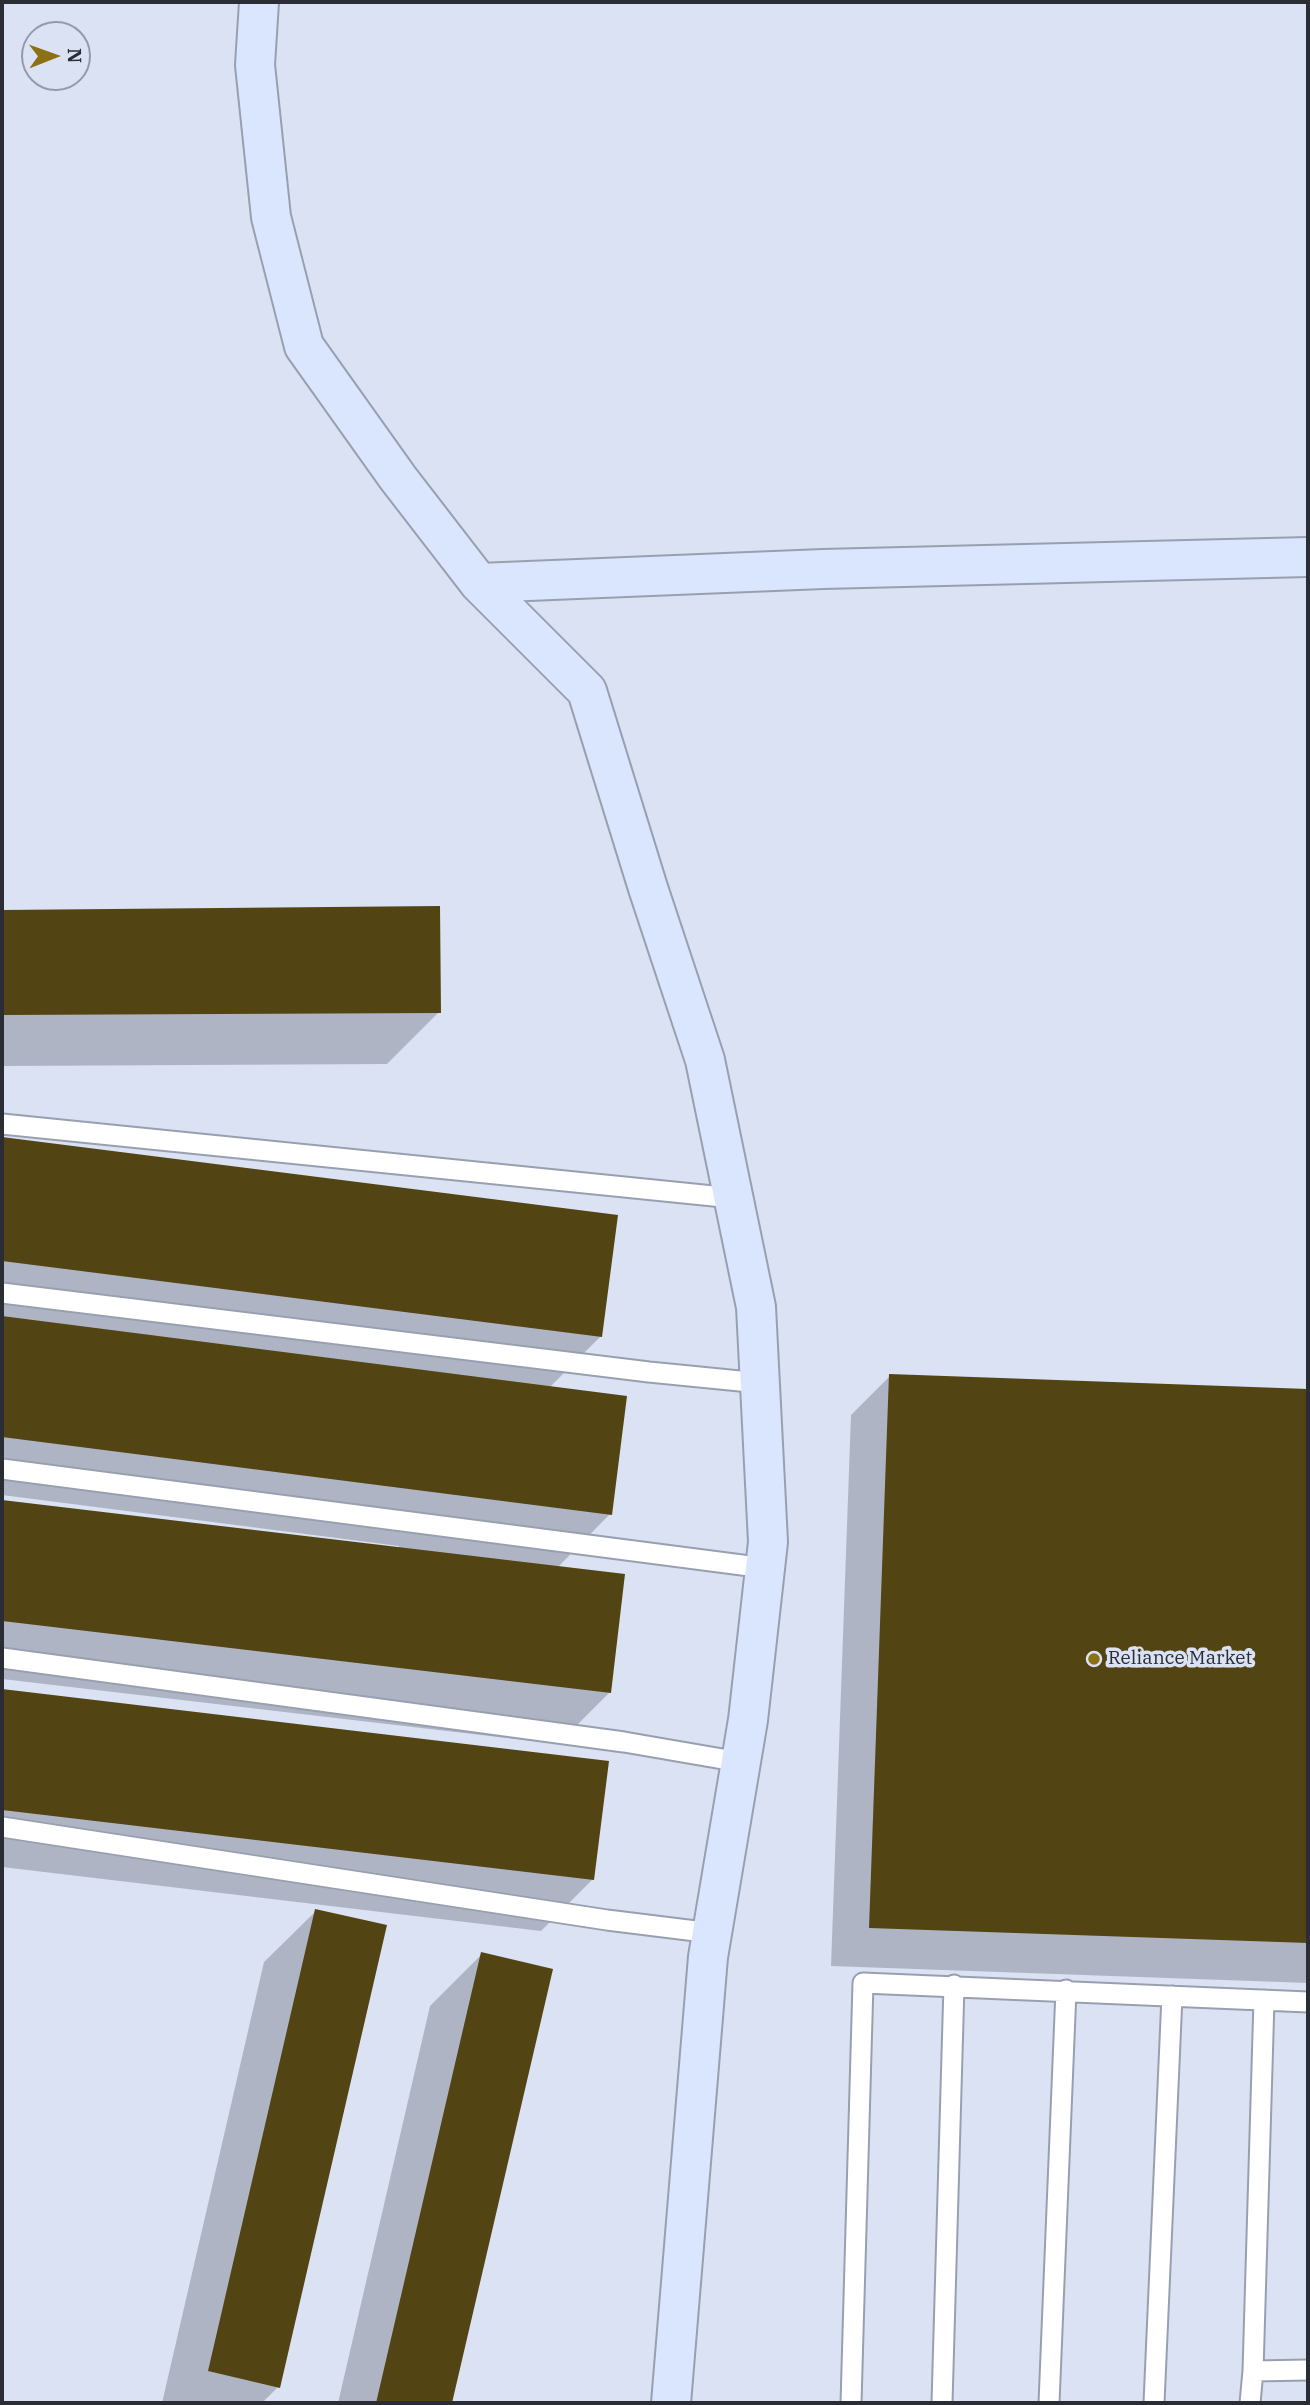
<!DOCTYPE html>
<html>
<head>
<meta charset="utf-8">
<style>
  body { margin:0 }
  #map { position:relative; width:1310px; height:2405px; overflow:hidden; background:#dae2f4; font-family:"IBM Plex Serif",serif }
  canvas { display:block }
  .frame { position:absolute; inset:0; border:4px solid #2a2d34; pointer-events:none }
  .north { position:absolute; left:21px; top:21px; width:70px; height:70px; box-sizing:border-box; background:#dae2f4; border:2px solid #949aa7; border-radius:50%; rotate:89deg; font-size:19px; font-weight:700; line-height:28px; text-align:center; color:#2a2d34 }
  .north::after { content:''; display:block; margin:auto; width:24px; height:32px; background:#8c7114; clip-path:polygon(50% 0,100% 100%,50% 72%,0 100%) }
</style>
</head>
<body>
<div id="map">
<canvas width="1310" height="2405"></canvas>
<div class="frame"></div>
<div class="north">N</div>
</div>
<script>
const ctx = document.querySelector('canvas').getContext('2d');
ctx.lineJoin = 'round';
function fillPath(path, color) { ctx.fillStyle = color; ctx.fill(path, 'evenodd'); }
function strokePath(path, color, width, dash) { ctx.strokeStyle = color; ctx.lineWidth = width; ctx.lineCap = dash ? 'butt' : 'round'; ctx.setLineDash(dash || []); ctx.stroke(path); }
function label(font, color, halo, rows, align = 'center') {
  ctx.font = font + ' "IBM Plex Serif",serif'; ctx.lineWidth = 7; ctx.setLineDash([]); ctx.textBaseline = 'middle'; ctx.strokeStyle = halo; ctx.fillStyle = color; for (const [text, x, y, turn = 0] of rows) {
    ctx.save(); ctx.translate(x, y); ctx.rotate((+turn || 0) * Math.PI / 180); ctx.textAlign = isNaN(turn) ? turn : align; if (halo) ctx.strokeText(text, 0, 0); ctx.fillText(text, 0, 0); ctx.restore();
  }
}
fillPath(new Path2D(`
  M438,908l1,104 -52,52 -385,2v-155z
  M2,1139l614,77 -16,121 -51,51 61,126 -53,54 52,125 -51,51 -556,-65v-177l396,47 1,-3 -397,-51z
  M890,1376l418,15v592l-477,-17 20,-551z
  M2,1691l605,71 -14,117 -52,52 -539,-64z
  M316,1911l-38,476 -16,16h-100l102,-441z
  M482,1954l68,16 -100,433h-112l92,-397z`), '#0003');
fillPath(new Path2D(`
  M440,906l1,107 -439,2v-105z
  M2,1137l616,78 -16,122 -600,-76z
  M2,1316l625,80 -15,119 -610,-78z
  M889,1374l419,15v554l-439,-15z
  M2,1500l623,74 -14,119 -609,-72z
  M2,1689l607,72 -15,119 -592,-70z
  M315,1909l72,16 -107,463 -72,-17z
  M481,1952l72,17 -101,434h-76z`), '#534413');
const lane = new Path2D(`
  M2,1124l731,74
  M2,1293l647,79 111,11
  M2,1469l763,99
  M2,1658l622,84 116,20
  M2,1827l605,93 105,13
  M1253,2371l55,-1
  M851,2403l12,-420 445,19
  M942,2403l12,-418
  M1049,2403l17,-413
  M1154,2403l18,-407
  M1250,2403l3,-32 11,-371`);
const secondary = new Path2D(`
  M259,2l-4,63 16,152 33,129 94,132 81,105 108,108 61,197 57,172 51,247 12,235 -20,178 -40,237 -37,446
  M479,583l344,-14 485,-12`);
strokePath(lane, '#98a0b0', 23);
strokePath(secondary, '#98a0b0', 42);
strokePath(lane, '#fff', 19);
strokePath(secondary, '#dae5fe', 38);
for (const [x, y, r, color] of [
  [1094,1659,7,"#8c7114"]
]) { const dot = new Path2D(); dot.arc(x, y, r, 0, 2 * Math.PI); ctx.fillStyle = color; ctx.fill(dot); strokePath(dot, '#dae2f4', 2.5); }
label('19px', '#2a2d34', '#dae2f4', [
  ["Reliance Market",1108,1659]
], 'left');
</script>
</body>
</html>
